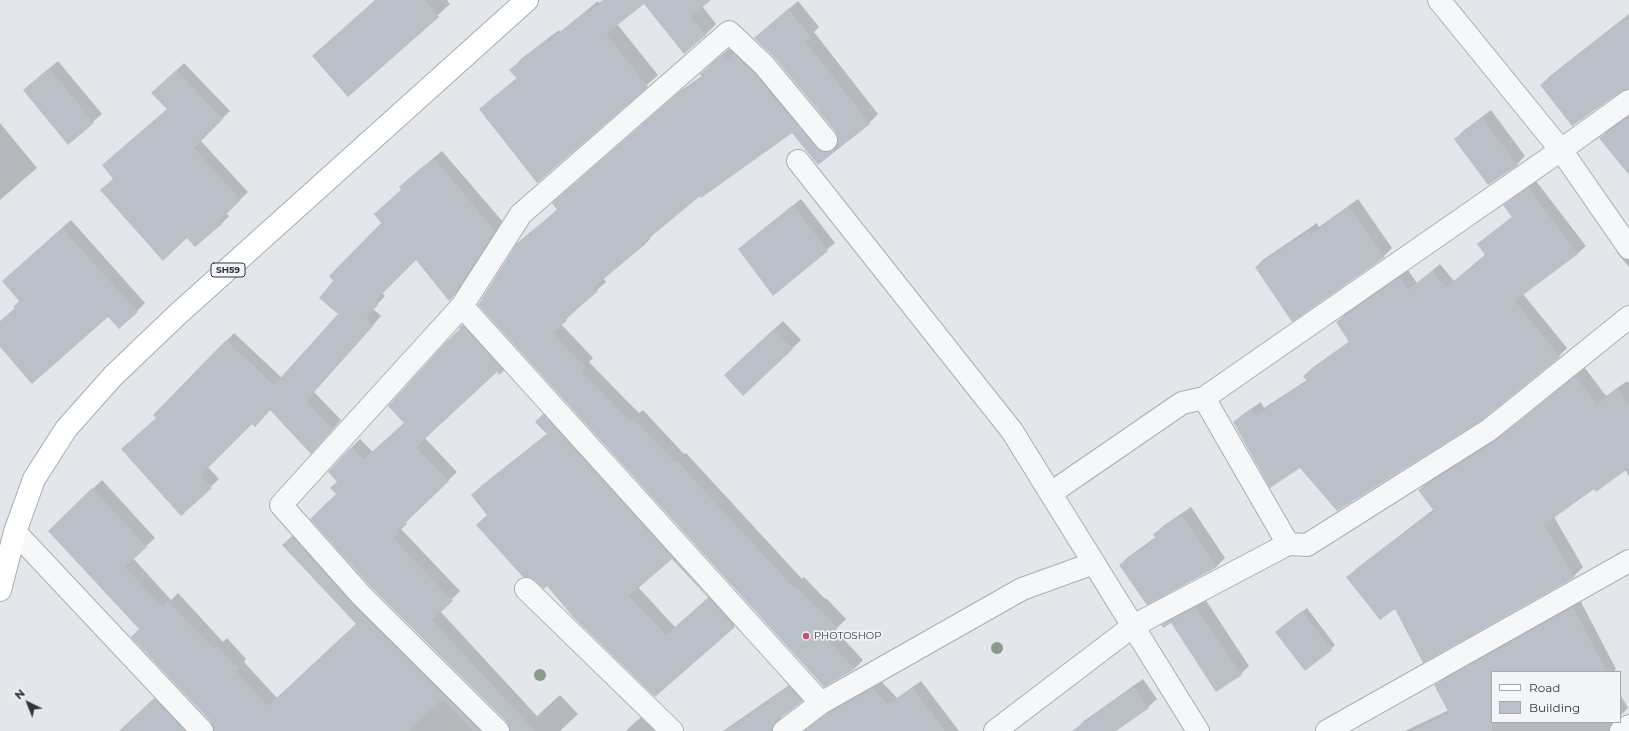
<!DOCTYPE html>
<html>
<head>
<meta charset="utf-8">
<style>
  body { margin:0 }
  #map { position:relative; width:1629px; height:731px; overflow:hidden; background:#e3e7eb; font-family:Montserrat,sans-serif }
  canvas { display:block }
  .legend { position:absolute; left:1491px; top:671px; width:130px; height:52px; box-sizing:border-box; background:#f3f5f8; border:1px solid #a3a9af; margin:0; padding:5px 7px; list-style:none; font-size:12px; color:#2b3642 }
  .legend li { display:flex; align-items:center; gap:8px; height:20px }
  .legend b { width:20px; border:1px solid #a3a9af }
  .north { position:absolute; left:8px; top:683px; width:40px; height:40px; -webkit-text-stroke:3px #f3f5f8; paint-order:stroke; rotate:317deg; font-size:11px; font-weight:700; line-height:16px; text-align:center; color:#2b3642 }
  .north::after { content:''; display:block; margin:auto; width:14px; height:18px; background:#2b3642; clip-path:polygon(50% 0,100% 100%,50% 72%,0 100%) }
</style>
</head>
<body>
<div id="map">
<canvas width="1629" height="731"></canvas>
<ul class="legend">
<li><b style="height:5px;background:#fff"></b>Road</li>
<li><b style="height:11px;background:#bac0c7"></b>Building</li>
</ul>
<div class="north">N</div>
</div>
<script>
const ctx = document.querySelector('canvas').getContext('2d');
ctx.lineJoin = 'round';
function fillPath(path, color) { ctx.fillStyle = color; ctx.fill(path, 'evenodd'); }
function strokePath(path, color, width, dash) { ctx.strokeStyle = color; ctx.lineWidth = width; ctx.lineCap = dash ? 'butt' : 'round'; ctx.setLineDash(dash || []); ctx.stroke(path); }
function label(font, color, halo, rows, align = 'center') {
  ctx.font = font + ' Montserrat,sans-serif'; ctx.lineWidth = 3.5; ctx.setLineDash([]); ctx.textBaseline = 'middle'; ctx.strokeStyle = halo; ctx.fillStyle = color; for (const [text, x, y, turn = 0] of rows) {
    ctx.save(); ctx.translate(x, y); ctx.rotate((+turn || 0) * Math.PI / 180); ctx.textAlign = isNaN(turn) ? turn : align; if (halo) ctx.strokeText(text, 0, 0); ctx.fillText(text, 0, 0); ctx.restore();
  }
}
fillPath(new Path2D(`
  M375,0h72l3,4 -101,92z
  M603,0h107l-8,6 14,18 -11,11 -61,-32 -27,21 41,51 -121,107 -57,-73 11,-10 26,-21 -6,-8 10,-11 38,-29 1,2 38,-31 1,2z
  M798,1l21,26 -5,5 64,82 -9,9 -51,41 -25,-32 -93,62 -51,43 2,1 -9,9 -39,31 3,4 -32,28 1,1 -14,13 32,34 -4,4 33,34 17,17 4,-3 41,44 2,-1 116,126 2,-2 21,22 1,-1 20,21 -11,11 28,30 -9,9 -375,-364 39,-61 40,-35 4,-14 117,-103 24,-17 7,-10 21,-18 99,96h9v-5l-3,-6 -72,-102z
  M1629,14v74l-88,-3 9,-9z
  M58,61l44,53 -34,29 -35,-61z
  M184,63l46,48 -30,29 48,52 -22,21 3,3 -8,8 -34,13 -86,-47 13,-12 53,-69 -14,-16z
  M1491,110l34,46 -8,8 -62,-24 8,-9z
  M1629,115v59l-28,-36 8,-9z
  M0,123l37,45 -37,32z
  M442,151l61,71 -46,70 -8,8 -33,-41 -34,34 3,3 -12,13 8,7 -67,76 27,28 -22,25 -48,-36 -8,9 -11,5 -44,44 11,12 -38,35 -24,-96 -2,-3 79,-82 48,45 57,-64 44,-91 -8,-9 27,-25 -2,-2 8,-8z
  M1536,181l50,65 -8,7 -55,41 44,54 -8,8 -259,110 -66,-43 8,-8 19,-13 3,6 43,-28 -3,-4 8,-8 38,-27 -13,-19 8,-8 63,-44 9,13 23,-19 14,17 32,-27 -8,-10 35,-28 -8,-11 8,-7z
  M801,199l34,44 -62,51 -34,-45z
  M1358,199l34,49 -8,8 -128,11 8,-8 53,-36 2,4z
  M71,220l74,83 -8,8 -29,4 -108,31v-24l16,-14 4,-7 -17,-20z
  M1625,245l4,3v19l-12,-14z
  M471,317l41,45 -9,8 -6,1 -72,67 32,34 -52,49 2,3 -6,5 59,62 -20,20 97,105 23,-21 18,19 -18,17h-49l-3,-9 -171,-228 1,-13 13,-33 9,-9 13,13 32,-30 56,-93v-1z
  M783,321l18,19 -58,55 -10,-28z
  M1585,368l21,28 21,-15 2,2v94l-4,-8 -31,18 -40,30 29,50 -9,9 -179,31 -47,-29 8,-9 78,-60 -14,-19 8,-9 79,-50z
  M552,406l191,211 -88,79 -167,-181 -16,-20 9,-9 67,-53 -11,-11zM672,558l37,39 -34,30 -37,-40z
  M102,480l53,58 -22,20 38,42 7,-7 45,49 4,-4 19,21 -2,3 33,36 80,-75 -73,-78 17,-17 196,203h-282l-3,-9 -72,-93 -90,-98z
  M1191,507l34,51 -9,9 -96,-2 8,-8 28,-20 -2,-2 9,-9z
  M1205,599l44,67 -8,8 -70,-52 -9,3 9,-8z
  M1580,600l36,69 -3,3h-121v50h124l2,9h-213l44,-21 -13,-25 7,-7z
  M1307,608l28,37 -4,4 -51,-21z
  M798,679l12,13 -29,25 -1,7 2,7h-59z
  M1143,679l14,20 -9,8 -33,24h-38l-1,-2 8,-8z
  M881,681l16,17 24,-17 38,50h-155l33,-25z
  M163,691l38,40h-81z
  M1620,694l8,14 -8,8z
  M650,710l22,21h-46l8,-8z`), '#0003');
fillPath(new Path2D(`
  M375,0h49l15,17 -91,80 -36,-41z
  M604,0h107l-20,17 15,18 -22,19 -40,-50 -38,30 42,53 -111,96 -58,-74 38,-30 -8,-9 38,-30 2,1 38,-30 1,2z
  M788,9l23,28 -6,4 65,83 -52,41 -26,-32 -91,65 -1,-2 -59,49 1,2 -48,40 4,4 -32,28 1,2 -15,12 33,34 -4,4 33,34 16,16 3,-3 42,44 2,-1 116,126 1,-2 22,22 1,-1 21,22 -12,11 29,30 -31,18 -346,-382 39,-62 40,-33 -5,-7 117,-102 33,-24 -2,-3 22,-19 5,6 7,-7 21,20 62,74 4,4h7l6,-3 4,-4v-7l-2,-6 -62,-75 -20,-19z
  M1629,15v74l-7,2 -50,35 -32,-41z
  M49,68l45,55 -26,22 -45,-55z
  M176,70l47,49 -29,29 47,52 -22,21 3,3 -27,23 -8,-9 -24,23 -63,-71 13,-11 -11,-14 65,-56 -16,-16z
  M1629,116v59l-30,-37z
  M1482,118l36,47 -30,20 -34,-46z
  M434,158l61,73 -43,67 -3,3 -33,-41 -41,41 3,4 -12,12 8,8 -68,76 27,28 -22,25 -41,-44 -15,17 -3,-3 -51,51 11,13 -31,28 -60,-67 35,-31 -3,-3 73,-75 48,45 64,-71 -19,-16 14,-17 -4,-5 52,-53 -7,-9 27,-24 -2,-3z
  M1528,188l50,66 -63,47 45,56 -78,63 -145,91 -37,-43 -30,20 -37,-66 19,-13 4,7 51,-35 -4,-5 46,-34 -13,-20 63,-44 9,12 24,-19 14,17 39,-33 -8,-11 35,-27 -9,-12z
  M793,205l35,46 -55,45 -35,-47z
  M1349,207l36,50 -93,65 -37,-55 54,-36 2,3z
  M62,228l76,84 -19,17 -11,-12 -76,67 -32,-37v-26l15,-13 -2,-1 6,-6 -17,-20z
  M462,325l42,46 -5,4 -2,-3 -81,75 33,34 -52,50 2,2 -6,5 60,63 -21,19 103,111h-25l-3,-9 -137,-136 -60,-67 26,-25 -6,-6 7,-6 -9,-10 23,-25 12,13 41,-37 -16,-17 58,-64 14,-13 -1,-1z
  M774,329l19,20 -50,47 -19,-21z
  M1575,376l22,28 21,-15 11,16v63l-33,24 -2,-3 -50,36 31,52 -152,86 -28,-54 -15,11 -34,-43 88,-66 -16,-21 79,-50z
  M543,414l192,213 -80,70 -81,-79 -27,-32 -3,3 -10,-9 -5,-3h-6l-47,-52 11,-10 -16,-20 76,-61 -12,-12zM672,559l36,39 -42,37 -37,-39z
  M92,488l55,59 -22,20 37,40 6,-6 46,48 3,-3 22,23 -3,2 32,35 88,-82 -74,-79 10,-9 60,68 128,127h-7l-31,-32 -33,32h-195l-3,-9 -80,-85 8,-8 -91,-98z
  M1182,515l35,52 -70,38 -28,-40 37,-26 -3,-5z
  M1196,607l46,68 -26,17 -45,-69 -8,5 -2,-3z
  M1573,607l34,65h-115v59h-81l38,-18 -15,-28z
  M1302,611l30,39 -27,21 -30,-39z
  M789,687l14,14 -27,20 -3,5 -1,5h-47z
  M1134,687l15,21 -33,23h-44z
  M872,688l16,17 25,-17 32,43h-140l23,-18z
  M154,698l31,33h-66z`), '#bac0c7');
const minor = new Path2D(`
  M1439,0l122,150 68,98
  M798,161l214,270 186,300
  M462,306l359,397
  M1204,398l84,146
  M1051,493l131,-90 22,-5 357,-248 68,-49
  M15,532l187,199
  M526,589l146,142
  M498,731l-137,-136 -80,-90 181,-199 59,-92 208,-182 35,33 62,75
  M784,731l37,-28 201,-114 72,-26
  M995,731l138,-105 155,-82 19,1 182,-115 140,-113
  M1327,731l302,-170
  M1621,731l8,-5`);
const primary = new Path2D(`
  M0,590l15,-58 19,-53 32,-50 47,-53 65,-62 349,-314`);
strokePath(minor, '#a8aeb5', 24);
strokePath(primary, '#a3acb6', 24);
strokePath(minor, '#f6f7f9', 22);
strokePath(primary, '#fff', 22);
ctx.fillStyle = '#8b9b89';
for (const [x, y] of [
  [997,648],
  [540,675]
]) { ctx.beginPath(); ctx.arc(x, y, 6, 0, 2 * Math.PI); ctx.fill(); }
for (const [x, y, r, color] of [
  [806,636,4,"#ca4e6c"]
]) { const dot = new Path2D(); dot.arc(x, y, r, 0, 2 * Math.PI); ctx.fillStyle = color; ctx.fill(dot); strokePath(dot, '#f3f5f8', 1.5); }
for (const [x, y, w] of [
  [228,270,34]
]) { const box = new Path2D(); box.roundRect(x - w / 2, y - 7, w, 14, 3); ctx.fillStyle = '#f3f5f8'; ctx.fill(box); strokePath(box, '#2b3642', 1); }
label('bold 9px', '#2b3642', null, [
  ["SH59",228,270]
]);
label('10px', '#2b3642', '#f3f5f8', [
  ["PHOTOSHOP",814,636]
], 'left');
</script>
</body>
</html>
